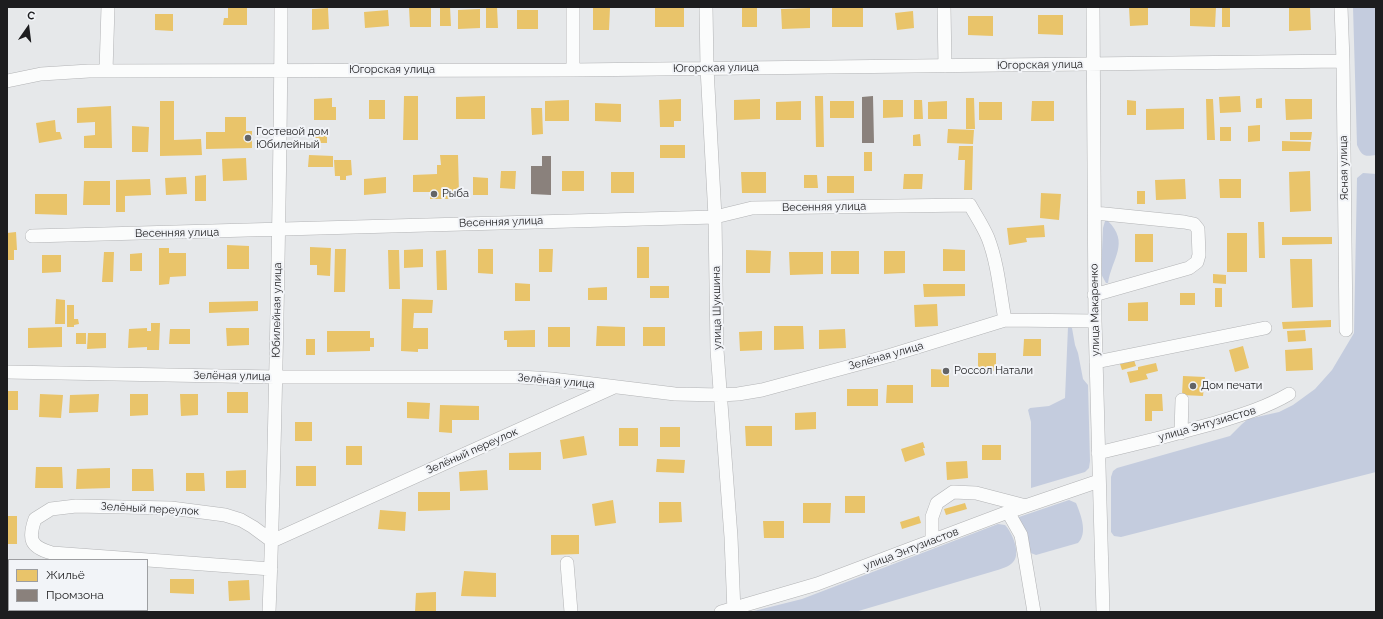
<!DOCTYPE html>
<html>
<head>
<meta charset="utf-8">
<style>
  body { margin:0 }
  #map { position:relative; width:1383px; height:619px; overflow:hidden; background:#e6e8ea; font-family:Raleway,sans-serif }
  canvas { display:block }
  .frame { position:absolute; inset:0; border:8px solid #1d1d1f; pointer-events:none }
  .legend { position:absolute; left:8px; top:559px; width:140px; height:52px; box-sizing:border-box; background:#f2f4f8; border:1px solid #9d9ea1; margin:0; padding:5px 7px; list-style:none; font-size:12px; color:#1d1d1f }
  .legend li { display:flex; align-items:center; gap:8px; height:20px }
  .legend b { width:20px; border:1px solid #9d9ea1 }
  .north { position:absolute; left:8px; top:8px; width:40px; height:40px; -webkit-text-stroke:3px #f2f4f8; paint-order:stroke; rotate:14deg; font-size:11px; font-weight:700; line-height:16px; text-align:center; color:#1d1d1f }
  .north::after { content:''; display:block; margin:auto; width:14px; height:18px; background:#1d1d1f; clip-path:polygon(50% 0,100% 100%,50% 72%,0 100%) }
</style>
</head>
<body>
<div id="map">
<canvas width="1383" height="619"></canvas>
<div class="frame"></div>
<ul class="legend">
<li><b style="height:11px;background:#e9c46a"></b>Жильё</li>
<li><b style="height:11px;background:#8a817c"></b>Промзона</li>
</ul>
<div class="north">С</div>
</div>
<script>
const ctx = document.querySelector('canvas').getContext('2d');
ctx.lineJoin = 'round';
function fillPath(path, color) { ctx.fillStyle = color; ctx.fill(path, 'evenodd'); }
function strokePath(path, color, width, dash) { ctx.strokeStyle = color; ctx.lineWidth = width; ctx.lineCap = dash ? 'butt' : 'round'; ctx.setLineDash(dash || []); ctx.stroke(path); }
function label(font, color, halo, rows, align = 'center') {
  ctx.font = font + ' Raleway,sans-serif'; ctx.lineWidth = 4; ctx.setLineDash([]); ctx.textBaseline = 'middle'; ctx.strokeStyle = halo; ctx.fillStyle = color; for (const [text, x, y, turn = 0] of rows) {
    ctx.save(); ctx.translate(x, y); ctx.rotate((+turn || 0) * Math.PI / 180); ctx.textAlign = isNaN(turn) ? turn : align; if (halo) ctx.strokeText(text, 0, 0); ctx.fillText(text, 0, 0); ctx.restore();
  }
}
fillPath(new Path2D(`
  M1353,7h23v148c-12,2 -14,1 -19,-10z
  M1363,173l13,1v298l-255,65 -7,-1 -3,-4v-55l2,-6 4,-3 113,-32 12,-12 6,-5 31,-7 14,-7 22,-16 17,-19 22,-37 3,-155z
  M1105,221h3c22,22 4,37 0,62h-2l-5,-9 2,-46z
  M1070,326l2,2 3,17 3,8 5,26 5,6 2,76 -1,7 -4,4 -54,16v-66l-3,-12 2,-2 19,-2 16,-8 3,-71z
  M1069,500l7,3c5,12 12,30 2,40l-42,12 -8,-3 -10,-30 1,-5z
  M998,524l7,1c7,7 18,31 6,39 -5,4 -14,6 -20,8l-136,40h-105l52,-13z`), '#c4ccde');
fillPath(new Path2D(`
  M228,7h19v18h-24l1,-7h4z
  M409,7h22v20h-21z
  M440,7h10l1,19h-11z
  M486,7h11l1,21h-12z
  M742,7h15v20h-15z
  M832,7h31v20h-31z
  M1129,7h19v18l-18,1z
  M1190,7h26l-1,20 -25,-1z
  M1222,7h8v20h-8z
  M1289,7h21l1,23 -22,1z
  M328,8l1,21 -17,1v-21z
  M593,8h17l-1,22h-16z
  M655,8h29v19h-29z
  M810,8v20l-28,1 -1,-20z
  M480,9v19l-22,1v-19z
  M388,10l1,16 -24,2 -1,-16z
  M517,10h21v19h-21z
  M913,11l1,17 -17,2 -2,-17z
  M155,14h18v17l-18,-1z
  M1038,15h25v20l-25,-1z
  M968,16h25v20l-25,-1z
  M404,96h14v44h-15z
  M485,96v23h-29v-22z
  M815,96h8l1,51h-8z
  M1240,96l1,16 -21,1 -1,-16z
  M332,98v9h4v13h-22v-21z
  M966,98h8l1,31h-9z
  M1262,98v10h-6v-9z
  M681,99v22h-7v6h-14l-1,-27z
  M760,99v20l-26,1v-20z
  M1206,99h7l2,41h-8z
  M1285,99h27v20l-26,1z
  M369,100h16v19h-16z
  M569,100v21h-24v-20z
  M883,100h20v17l-20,1z
  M914,100h8l1,19h-9z
  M1127,100l9,1v14h-9z
  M160,101h14v39l27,-1 1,16 -42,1z
  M801,101v19h-25v-18z
  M830,101h24v17h-24z
  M947,101v18h-19v-17z
  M1032,101h22v20h-23z
  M979,102h23v18h-23z
  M595,103l26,1v18l-26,-1z
  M111,106l1,42h-28v-12l11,-1v-13l-18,1v-15z
  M531,108h11l1,26 -11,1z
  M1184,108v21l-38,1v-21z
  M225,117h21v14h6v17l-46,1v-17h19z
  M55,120l1,12h4l2,7 -23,4 -3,-20z
  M1260,125v16l-12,1v-16z
  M132,126l17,1 -1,25h-16z
  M1220,127h11v14h-11z
  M948,129l26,1 -1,14 -26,-1z
  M314,131h13v12h-13z
  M1290,132h22l-1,8h-21z
  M920,134l1,12h-8v-11z
  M1282,141l29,1 -1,9h-28z
  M660,145h25v13h-25z
  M959,146h14l-1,44h-8l1,-30h-7z
  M864,152h8v19h-8z
  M309,155l24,1v11h-25z
  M440,155h18l1,38h-8v6h-21v-7h-17v-17l24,-1v-9h4z
  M246,158l1,22 -24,1 -1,-22z
  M334,160h17l1,15 -6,1v4h-6v-4h-5z
  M501,171h15l-1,18 -15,-1z
  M562,171h22v20h-22z
  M1310,171l1,40 -21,1 -1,-40z
  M611,172h23v21h-23z
  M741,172h25v21h-24z
  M904,174h19l-1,15h-19z
  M206,175v26h-11v-25z
  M804,175h13l1,13h-14z
  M827,176h27v17h-27z
  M186,177l1,17 -21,1 -1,-17z
  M386,177v16l-22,2v-16z
  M473,177l15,1v17h-15z
  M150,179l1,16 -26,1v16h-9v-32z
  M1185,179l1,20 -30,1 -1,-20z
  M1219,179h22v19h-21z
  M84,181h26v24h-27z
  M1137,191h8v13h-8z
  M1041,193l20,1 -2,26 -19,-2z
  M35,194h32v21l-32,-1z
  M1258,222h6l1,36h-6z
  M1044,225l1,12 -19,1 1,4 -18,3 -2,-17z
  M16,232l1,18h-3v10h-7v-27z
  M1227,233h20v39h-20z
  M1135,234h18v28h-18z
  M1282,237h50v7l-50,1z
  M227,245l22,1v23h-22z
  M310,247l21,1 -1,28 -13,-1v-10h-7z
  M637,247h12v31h-12z
  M159,248h10v5h17v23l-16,1 -1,7 -10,1z
  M335,249h11l-1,43h-11z
  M423,249v18l-19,1v-18z
  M478,249h15v25l-15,-1z
  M539,249h14l-1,23h-13z
  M943,249l22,1v21h-22z
  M388,250h11l1,39h-11z
  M446,250l1,40h-10l-1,-39z
  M746,250l25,1 -1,22h-24z
  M831,251h28v23h-28z
  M884,251h21v22l-21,1z
  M104,252h10l-1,30h-11z
  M789,252h34v22l-33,1z
  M142,253v18h-12v-17z
  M42,255h19v17l-19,1z
  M1290,259h22l1,48 -21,1z
  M1213,274l13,1v9l-13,-1z
  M515,283l15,1v17h-15z
  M923,284h42v12l-41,1z
  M650,286h19v12h-19z
  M607,287v13h-19v-12z
  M1215,288h7v19h-7z
  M1180,293h15v12h-15z
  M56,299l9,1v24h-10z
  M402,299l31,1 -1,13h-18l-1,15h15v21h-10v3l-17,-1z
  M258,301v10l-49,2v-11z
  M1148,302v19h-20v-18z
  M937,304l1,22 -23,1 -1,-22z
  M67,305h7v14h4l1,5 -5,1v2h-7z
  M1331,320v7l-48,2 -1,-7z
  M151,323h9l-1,27h-12v-3l-19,1 1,-19 18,-1v3h4z
  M597,326l28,1v19h-29z
  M774,326h29l1,23 -30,1z
  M62,327v20l-34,1v-20z
  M548,327h22v20h-22z
  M643,327h22v19h-22z
  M226,328h23v17l-22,1z
  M170,329h20v15h-21z
  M845,329l1,19 -27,1v-19z
  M535,330v17h-28v-7h-3v-9z
  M1305,330l1,11 -18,1 -1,-11z
  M327,331h43v7h4v9h-4v4l-43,1z
  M762,331v19l-22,1 -1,-19z
  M76,333h10v11h-10z
  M88,333h18v15l-19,1z
  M306,339h9v16h-9z
  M1024,339h17v17h-18z
  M1243,346l6,22 -14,4 -6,-22z
  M1312,348l1,22 -27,1 -1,-21z
  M978,353h18v18h-18z
  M1134,360l2,6 -14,4 -2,-6z
  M1156,363l2,8 -12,3 2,5 -18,4 -3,-11 11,-2v-3z
  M931,369l18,1v17h-18z
  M1183,376l22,1 -2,19 -21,-1z
  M887,385h26v18h-27z
  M847,389h31v17h-31z
  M7,391h11v19h-11z
  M227,392h21v21h-21z
  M40,394l23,1 -2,23 -22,-1z
  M99,394l-1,18 -29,1 1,-18z
  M130,394h18v21l-18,1z
  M180,394h18v21l-17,1z
  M1145,394h17l1,17h-11v10h-7z
  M407,402l23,1 -1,16 -22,-1z
  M440,405l39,1v14h-27v13l-13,-1z
  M816,412v17l-21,1v-17z
  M295,422h17v19h-17z
  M745,426h27v20h-26z
  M660,427h20v20h-20z
  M619,428h19v18h-19z
  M584,436l3,19 -24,4 -3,-19z
  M923,442l2,6h-2l2,7 -20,7 -4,-13z
  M982,445h19v15h-19z
  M346,446h16v19h-16z
  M541,452v18h-32v-17z
  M657,459l28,1 -1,13 -28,-1z
  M967,461l1,17 -21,2 -1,-18z
  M296,466h20v20h-20z
  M36,467h26l1,21h-28z
  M110,468v20l-34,1 1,-20z
  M132,469h21l1,22h-22z
  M246,470v18h-20v-17z
  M487,470l1,20 -28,1 -1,-19z
  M186,473h18l1,18h-19z
  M418,492h32v18l-32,1z
  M845,496h20v17h-20z
  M613,500l3,23 -21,3 -3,-22z
  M659,502h22l1,20 -23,1z
  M803,503h28l-1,20h-27z
  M965,503l2,6 -21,6 -2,-6z
  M380,510l26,2 -1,19 -27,-2z
  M7,516h10v28h-10z
  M919,516l2,7 -19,6 -2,-7z
  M763,521h21v17h-20z
  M551,535h28v19l-28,1z
  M7,561h2v17h-2z
  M464,571l32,2v24l-35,-1z
  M170,579h24v15l-24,-1z
  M249,580l1,20 -21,1 -1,-20z
  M436,592v20h-21l1,-19z`), '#e9c46a');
fillPath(new Path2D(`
  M873,96l1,47h-12v-46z
  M542,156h9v39l-20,-1v-28h11z`), '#8a817c');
const minor = new Path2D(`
  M573,7v63
  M706,7l1,61 8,149 2,133 14,187 3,75
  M944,7l1,59
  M1093,7l2,314 8,291
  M1341,7l2,54 3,269
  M106,71l2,-64
  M7,81l34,-7 48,-3 484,-1 770,-9
  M32,236c228,-5 455,-14 683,-19l37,-9 218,-3c6,11 13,21 18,33 10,26 12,55 17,82
  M1094,295l95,-27 8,-6 2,-7 -1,-26 -4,-5 -10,-2 -89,-9
  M1096,362l169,-34
  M7,372l268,5h245l32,2 123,15 45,1 18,-1 24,-4 126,-34 117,-36 90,1
  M1181,433l1,-33
  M1098,453c39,-9 78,-19 117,-30 26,-8 50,-15 74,-29
  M1008,512l13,23 13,77
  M932,541v-24l5,-14 16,-11 23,1 50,13
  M567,563l4,49
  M271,569l-219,-16c-22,-6 -24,-14 -17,-34l16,-10 25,-3 95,2 54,7 16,5 12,7 19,14 342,-154
  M269,612c4,-99 6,-199 8,-298 2,-102 4,-205 4,-307
  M721,612l96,-28 191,-72 91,-31`);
strokePath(minor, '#b2b3b5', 14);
strokePath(minor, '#fbfcfc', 13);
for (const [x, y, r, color] of [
  [248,138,4,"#636466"],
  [434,194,4,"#636466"],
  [946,371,4,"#636466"],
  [1193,386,4,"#636466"]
]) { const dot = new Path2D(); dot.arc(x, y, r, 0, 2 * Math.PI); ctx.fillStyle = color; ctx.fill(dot); strokePath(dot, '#f2f4f8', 1.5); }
label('11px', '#1d1d1f', '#f2f4f8', [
  ["Югорская улица",1040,65,-1],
  ["Югорская улица",716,68,-1],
  ["Югорская улица",392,70],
  ["Ясная улица",1344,168,-91],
  ["Весенняя улица",824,207,-1],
  ["Весенняя улица",501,222,-2],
  ["Весенняя улица",177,233,-1],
  ["улица Шукшина",717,308,-91],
  ["Юбилейная улица",277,310,-89],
  ["улица Макаренко",1095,310,-91],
  ["Зелёная улица",886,356,-16],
  ["Зелёная улица",232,376,1],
  ["Зелёная улица",556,381,5],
  ["улица Энтузиастов",1207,424,-16],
  ["Зелёный переулок",472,451,-24],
  ["Зелёный переулок",150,509,3],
  ["улица Энтузиастов",911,549,-21]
]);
label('11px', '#1d1d1f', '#f2f4f8', [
  ["Гостевой дом",256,132],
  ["Юбилейный",256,145],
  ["Рыба",442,194],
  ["Россол Натали",954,371],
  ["Дом печати",1201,386]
], 'left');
</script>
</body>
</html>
